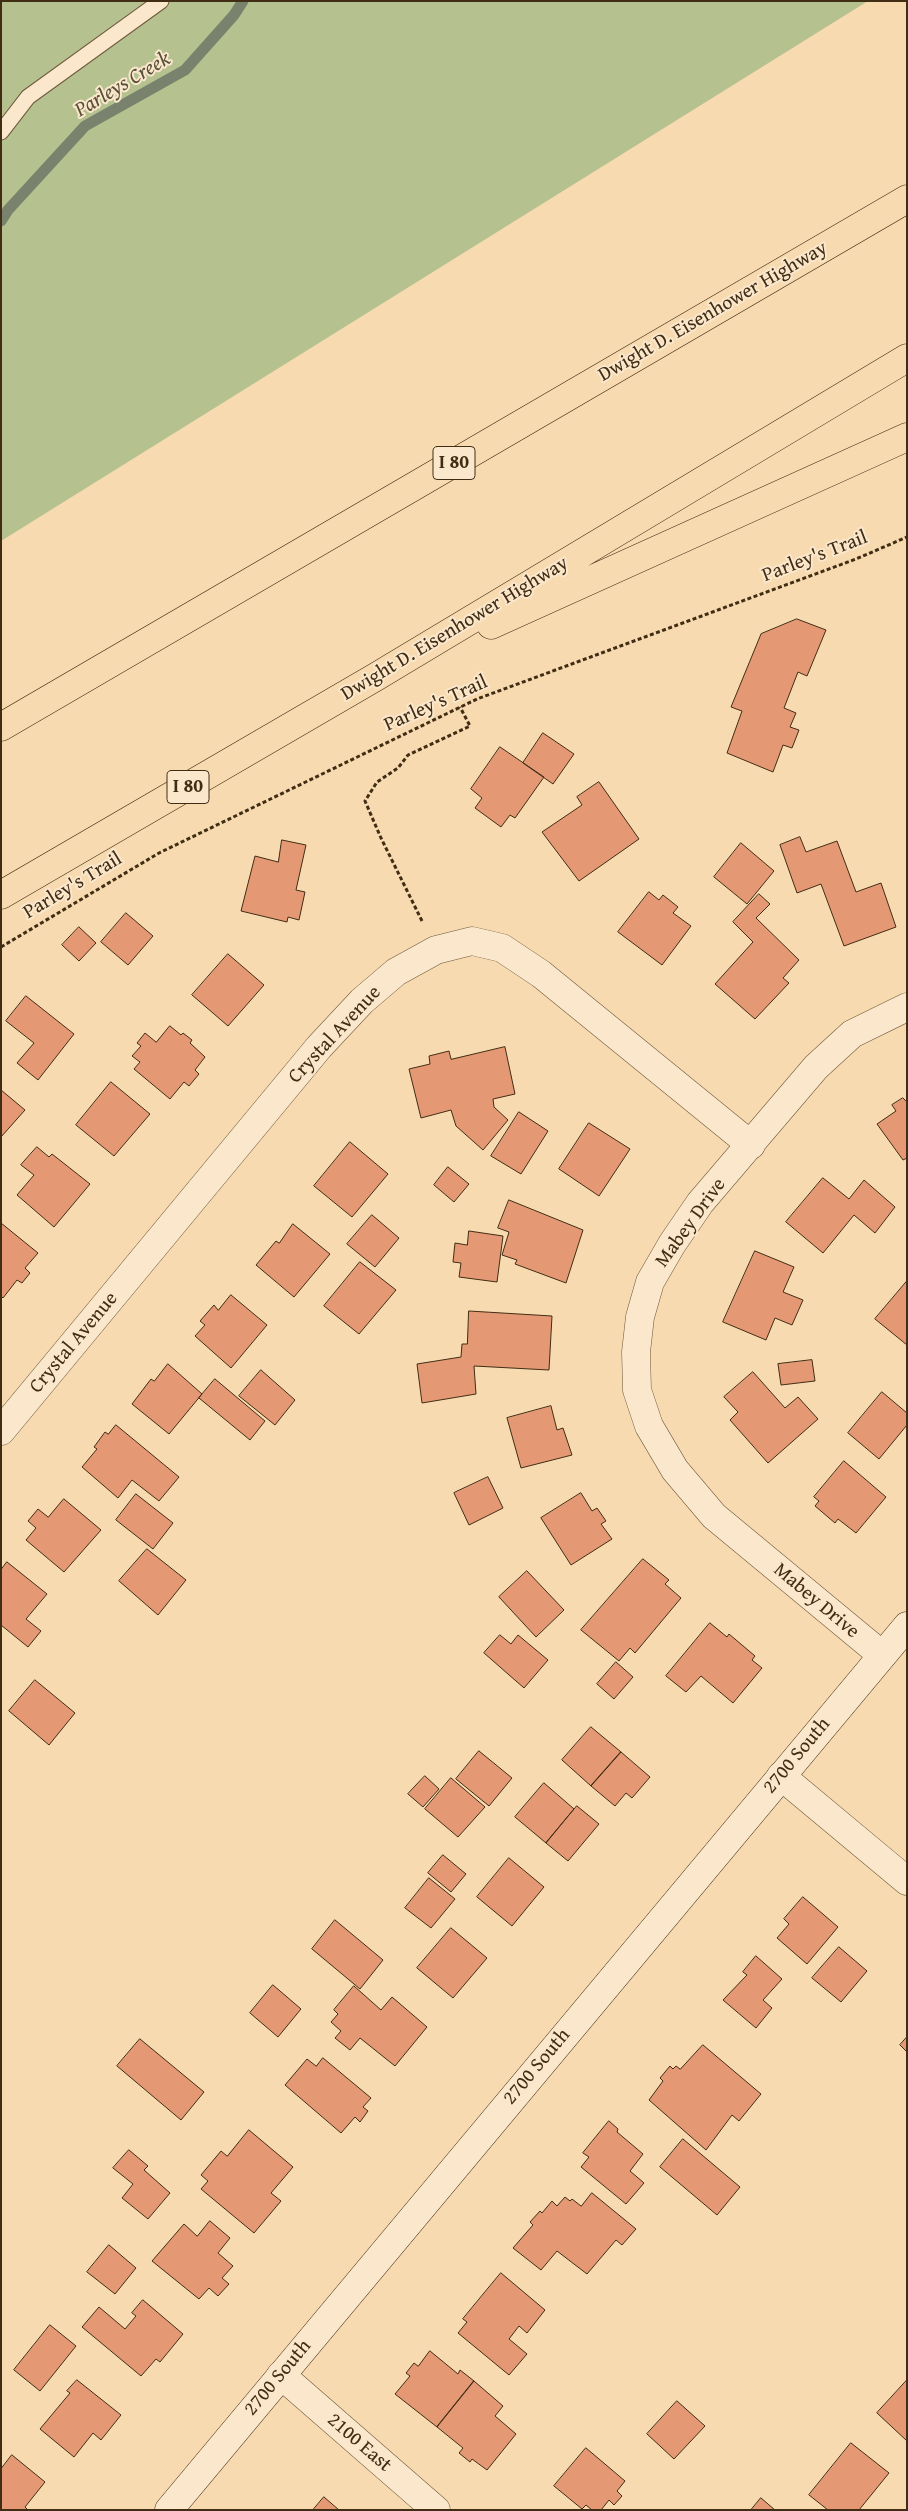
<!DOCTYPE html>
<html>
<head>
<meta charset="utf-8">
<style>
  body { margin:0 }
  #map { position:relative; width:908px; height:2511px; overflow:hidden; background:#f7dab0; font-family:"Gentium Book Plus",serif }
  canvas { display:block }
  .frame { position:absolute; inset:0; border:2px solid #412d14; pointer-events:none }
</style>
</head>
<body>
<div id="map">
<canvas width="908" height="2511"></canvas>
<div class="frame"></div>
</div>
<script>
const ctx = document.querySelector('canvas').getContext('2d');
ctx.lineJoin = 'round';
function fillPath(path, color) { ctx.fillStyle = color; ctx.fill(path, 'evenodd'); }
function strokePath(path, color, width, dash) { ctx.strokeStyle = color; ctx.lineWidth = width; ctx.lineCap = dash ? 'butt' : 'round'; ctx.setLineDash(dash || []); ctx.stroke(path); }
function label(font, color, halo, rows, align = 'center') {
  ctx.font = font + ' "Gentium Book Plus",serif'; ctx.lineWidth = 4; ctx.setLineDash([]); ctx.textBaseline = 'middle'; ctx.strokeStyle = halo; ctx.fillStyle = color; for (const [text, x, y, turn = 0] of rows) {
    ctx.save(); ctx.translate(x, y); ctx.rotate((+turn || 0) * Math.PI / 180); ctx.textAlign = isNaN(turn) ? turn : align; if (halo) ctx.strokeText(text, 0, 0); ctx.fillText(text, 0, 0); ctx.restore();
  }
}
fillPath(new Path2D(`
  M1,1h867l-867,540z`), '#b6c190');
strokePath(new Path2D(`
  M1,221l7,-11 77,-84 100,-56 49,-55 9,-14`), '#79826c', 11);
const building = new Path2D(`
  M797,619l29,11 -19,46 -9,-4 -14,36 12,5 -6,14 9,3 -7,18 -9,-3 -10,27 -46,-19 15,-42 -11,-4 30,-73z
  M543,733l31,21 -21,30 -30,-21z
  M500,747l44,30 -29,41 -5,-3 -9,12 -26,-19 7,-10 -11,-9z
  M599,782l40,57 -60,42 -37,-49 40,-27 -5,-8z
  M800,837l6,15 31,-11 19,51 25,-9 15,44 -52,19 -23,-62 -24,9 -17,-48z
  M282,840l24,5 -10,45 9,2 -6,28 -11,-3 -1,5 -46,-11 14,-55 23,6z
  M741,843l33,28 -27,33 -33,-27z
  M649,892l10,8 4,-5 15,12 -5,6 18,13 -29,39 -44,-33z
  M759,894l11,10 -14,14 43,42 -16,18 6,5 -34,36 -40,-35 38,-42 -20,-20z
  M126,913l27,23 -25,29 -27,-23z
  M79,927l17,16 -17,18 -17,-16z
  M228,954l36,31 -36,41 -36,-31z
  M26,996l48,38 -36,46 -21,-17 17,-20 -28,-22z
  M170,1026l11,9 2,-2 9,7 -2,3 15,14 -10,13 4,4 -10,12 -5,-4 -14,17 -36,-30 6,-7 -8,-6 9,-10 -4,-3 8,-10 11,9z
  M505,1047l10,47 -22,5 1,8 14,13 -25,30 -27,-24 -5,-16 -30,8 -12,-49 21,-5 -1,-8 20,-5 2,8z
  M111,1082l39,32 -36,42 -38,-31z
  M1,1090l24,20 -24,27z
  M903,1098l4,4v56l-4,2 -26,-36 19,-13 -4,-6z
  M519,1112l29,19 -27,43 -30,-18z
  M589,1123l41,26 -31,47 -40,-27z
  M350,1142l38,32 -36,43 -38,-31z
  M37,1147l12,10 3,-3 38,30 -36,43 -37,-32 17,-20 -13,-10z
  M448,1167l21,17 -15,18 -20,-17z
  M823,1178l26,21 15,-19 31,27 -20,26 -21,-18 -31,38 -37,-31z
  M509,1200l74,30 -17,53 -51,-19 2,-4 -15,-5 7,-23 -11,-4z
  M372,1215l27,23 -24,29 -28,-23z
  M1,1223l37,30 -13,15 5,5 -8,10 -5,-3 -14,18 -2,-2z
  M293,1224l37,30 -36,43 -38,-32 20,-24 3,2z
  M469,1231l34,5 -6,46 -38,-5 2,-14 -8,-1 2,-19 12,2z
  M755,1251l39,16 -11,25 20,8 -11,25 -17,-7 -9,22 -43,-18z
  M360,1262l36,28 -37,44 -35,-28z
  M907,1281v64l-32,-26z
  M231,1295l36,30 -36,43 -36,-32 10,-11 -5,-4 14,-16 4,5z
  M469,1311l83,5 -3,54 -75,-4 2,28 -54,9 -5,-39 44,-7 1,-13h5z
  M812,1360l3,21 -34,4 -3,-21z
  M168,1364l34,30 -33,40 -37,-30 19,-25 3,2z
  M261,1370l34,30 -20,25 -36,-29z
  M753,1372l32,36 13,-11 20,22 -50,44 -38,-43 8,-8 -14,-15z
  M215,1379l50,42 -15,19 -51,-42z
  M882,1392l25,21v12l-28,34 -31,-26z
  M551,1406l6,24 6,-2 9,27 -51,13 -14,-50z
  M116,1425l63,52 -20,24 -27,-21 -14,18 -36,-31 15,-18 -3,-2 11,-15 3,2z
  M844,1461l42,36 -30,36 -18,-14 -3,4 -20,-17 4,-5 -5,-4z
  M488,1477l15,31 -34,17 -15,-32z
  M581,1493l11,18 5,-3 9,13 -5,3 11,15 -41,26 -30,-47z
  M136,1494l37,29 -20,26 -37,-29z
  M64,1499l37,31 -37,42 -38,-32 10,-12 -8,-7 10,-12 10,8z
  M147,1549l39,31 -28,35 -39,-34z
  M643,1559l26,21 -4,4 16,14 -46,55 -5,-5 -11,13 -38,-31z
  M7,1562l40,32 -21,25 15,12 -13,16 -27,-22v-55z
  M527,1571l37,39 -28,27 -37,-40z
  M710,1623l17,14 2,-3 26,22 -3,4 10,8 -29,35 -32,-27 -15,16 -20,-16z
  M500,1635l11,9 7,-9 30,25 -24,28 -40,-35z
  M616,1662l17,15 -19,22 -17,-15z
  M35,1680l40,33 -26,32 -40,-34z
  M591,1727l30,25 -30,34 -29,-26z
  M479,1751l33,27 -23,28 -33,-27z
  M621,1752l29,25 -18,21 -6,-5 -11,13 -24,-20z
  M425,1776l14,13 -16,18 -15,-13z
  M451,1778l34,29 -27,30 -33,-28z
  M544,1783l30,26 -28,34 -31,-26z
  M577,1806l22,18 -31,37 -22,-18z
  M443,1855l23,19 -15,18 -23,-19z
  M509,1858l35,29 -32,39 -35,-29z
  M429,1878l26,21 -24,29 -26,-20z
  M803,1897l35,30 -31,37 -30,-26 12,-14 -5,-5z
  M335,1920l48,40 -23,29 -48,-40z
  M451,1928l36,30 -34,40 -36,-30z
  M839,1947l28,24 -26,31 -29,-24z
  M756,1956l26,23 -19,21 9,8 -16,20 -33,-28 24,-25 -4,-3z
  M273,1985l28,24 -23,28 -28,-24z
  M354,1986l27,24 11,-13 35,30 -32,39 -35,-28 -10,12 -15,-12 6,-7 -10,-9 7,-8 -4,-4z
  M907,2037v15l-7,-7z
  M140,2039l64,53 -23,28 -64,-54z
  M703,2045l58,49 -22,27 -7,-6 -26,35 -57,-50 14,-19 -3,-3 10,-12 3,3 3,-3 4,3z
  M323,2058l48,40 -8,9 5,4 -8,11 -5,-5 -14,16 -56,-48 22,-26 9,7z
  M609,2121l9,8 -1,3 26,22 -13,17 14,12 -18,21 -45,-37 8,-10 -6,-4z
  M249,2130l44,37 -22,26 10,8 -27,32 -53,-44 7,-8 -7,-6 20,-24 6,5z
  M683,2139l57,48 -23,28 -57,-48z
  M129,2150l19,16 -4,4 26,23 -22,26 -26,-21 11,-14 -20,-16z
  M592,2193l44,36 -14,16 -6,-5 -29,34 -30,-23 -16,19 -28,-22 20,-23 -3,-3 10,-11 2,2 10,-12 5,5 8,-9 5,4 2,-2 9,7z
  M210,2221l20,17 -12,15 15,13 -11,12 7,6 -11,12 -9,-8 -10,11 -47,-38 32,-37 13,12z
  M109,2245l27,23 -21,26 -28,-22z
  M501,2273l44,37 -18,23 -8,-7 -10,13 18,15 -18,21 -51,-42 9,-11 -4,-3z
  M143,2300l40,34 -23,28 -4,-3 -15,17 -59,-49 17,-20 26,22 11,-13 -4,-3z
  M50,2325l26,21 -36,45 -26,-21z
  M430,2351l28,23 2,-4 14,11 -37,46 -42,-33 15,-18 -4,-3 8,-10 4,3z
  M77,2380l44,35 -20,25 -8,-7 -19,24 -34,-28 30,-36 -3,-2z
  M907,2380v61l-30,-28z
  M474,2381l29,25 -8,10 21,18 -29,36 -15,-11 -2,3 -11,-9 4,-5 -26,-21z
  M677,2401l28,25 -31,33 -27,-25z
  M851,2443l38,30 -30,37h-31l-19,-15z
  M586,2448l39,33 -8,10 5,5 -8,9 -5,-5 -8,10h-9l-6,-5 -4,4 -28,-23z
  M12,2455l33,27 -20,25 3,3h-27v-41z
  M324,2497l15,13h-26z
  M761,2498l14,12h-24z`);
fillPath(building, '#e49874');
strokePath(building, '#412d14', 1);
const lane = new Path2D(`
  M1,132l27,-35 133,-96`);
const street = new Path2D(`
  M1,1431l318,-384 43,-46 34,-29 40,-22 36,-9 30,7 39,26 210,171
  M882,1655l-168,-139 -39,-46 -26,-44 -12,-36 -1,-38 4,-35 10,-35 22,-38 28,-41 116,-136 36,-33 55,-27
  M781,1776l126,105
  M281,2375l155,135`);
const secondary = new Path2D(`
  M169,2510l738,-884`);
const highway = new Path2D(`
  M491,625l416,-188
  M1,727l906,-528
  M1,895l373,-217 533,-320`);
strokePath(lane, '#6e583b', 17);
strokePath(street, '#6e583b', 29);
strokePath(secondary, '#412d14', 29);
strokePath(highway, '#412d14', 29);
strokePath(new Path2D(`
  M422,921l-41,-83 -16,-37 12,-19 21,-14 10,-13 62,-29 -10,-19
  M1,947l158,-94 318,-154 379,-140 51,-22`), '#412d14', 3, [4, 2.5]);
strokePath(lane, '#fae7cc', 15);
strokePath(street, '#fae7cc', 28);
strokePath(secondary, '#fae7cc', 28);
strokePath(highway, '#f7dab0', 28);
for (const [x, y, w] of [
  [454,463,42],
  [188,787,42]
]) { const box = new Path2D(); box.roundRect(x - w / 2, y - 16.5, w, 33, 4); ctx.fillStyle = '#fae7cc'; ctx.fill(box); strokePath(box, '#412d14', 1); }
label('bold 19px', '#412d14', null, [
  ["I 80",454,463],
  ["I 80",188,787]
]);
label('20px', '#412d14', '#fae7cc', [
  ["Dwight D. Eisenhower Highway",713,312,-30],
  ["Parley's Trail",815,557,-21],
  ["Dwight D. Eisenhower Highway",455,629,-31],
  ["Parley's Trail",436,704,-24],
  ["Parley's Trail",73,886,-31],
  ["Crystal Avenue",335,1035,-47],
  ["Mabey Drive",691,1223,-54],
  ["Crystal Avenue",74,1343,-50],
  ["Mabey Drive",816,1601,40],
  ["2700 South",797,1756,-50],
  ["2700 South",537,2067,-50],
  ["2700 South",278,2378,-50],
  ["2100 East",359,2443,41]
]);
label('italic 21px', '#585039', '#fae7cc', [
  ["Parleys Creek",123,85,-31]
]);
</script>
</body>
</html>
